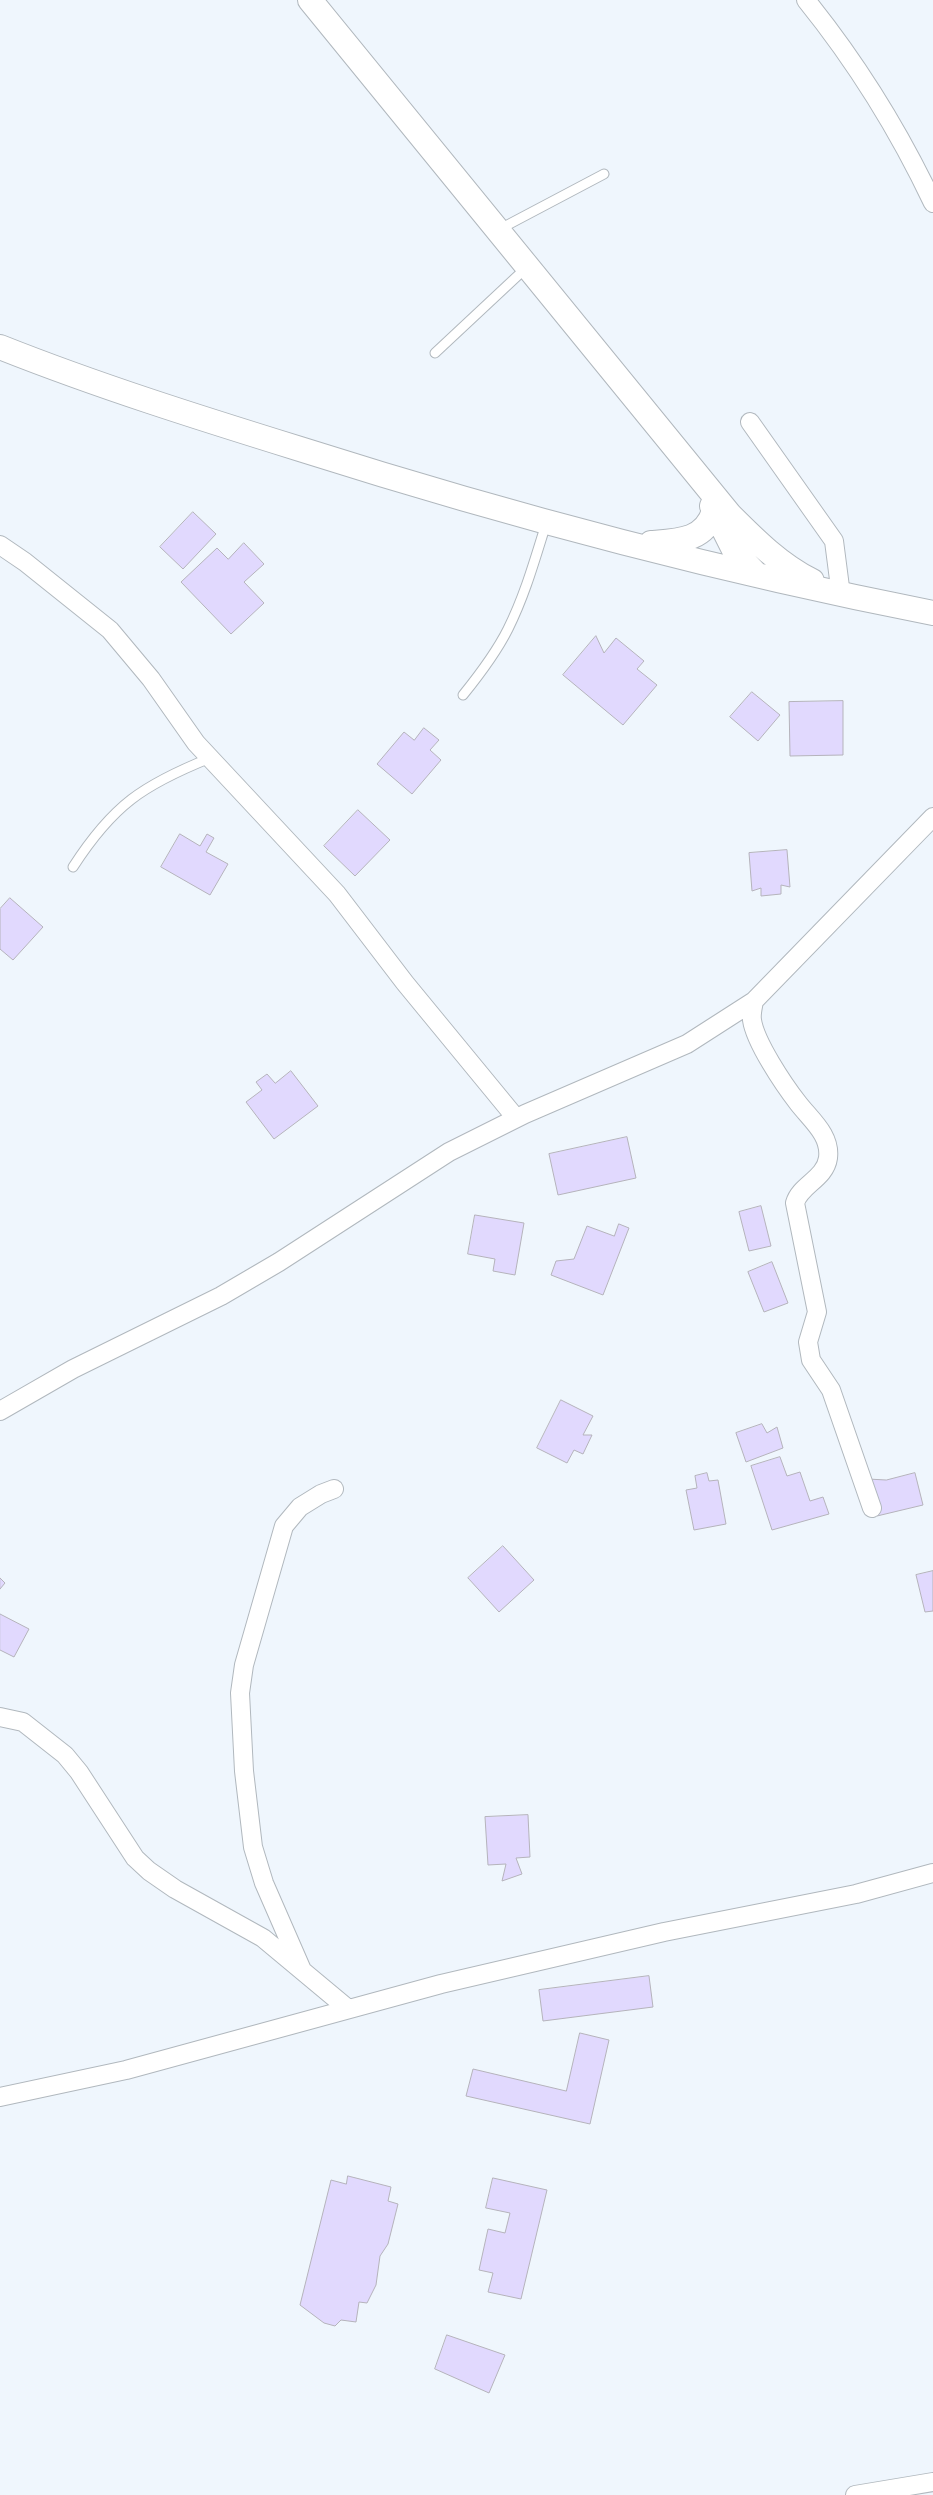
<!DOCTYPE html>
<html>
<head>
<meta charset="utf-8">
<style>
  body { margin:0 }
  canvas { display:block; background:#eff6fd }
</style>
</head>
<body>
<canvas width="933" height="2495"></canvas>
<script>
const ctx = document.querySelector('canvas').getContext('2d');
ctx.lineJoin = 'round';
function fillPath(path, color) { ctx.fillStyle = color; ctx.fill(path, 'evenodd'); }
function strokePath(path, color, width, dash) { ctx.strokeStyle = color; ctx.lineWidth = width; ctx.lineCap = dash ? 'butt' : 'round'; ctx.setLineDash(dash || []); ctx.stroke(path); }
const building = new Path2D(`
  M193,512l23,22 -33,35 -23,-22z
  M244,543l20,21 -20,18 20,21 -33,31 -50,-52 36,-34 11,11z
  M596,636l8,17 12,-15 28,23 -7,8 20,16 -34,40 -60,-50z
  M752,692l28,23 -22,26 -28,-24z
  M843,701v54l-53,1 -1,-54z
  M424,728l15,12 -9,10 11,10 -29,34 -35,-30 27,-32 10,8z
  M358,810l32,30 -35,36 -31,-30z
  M180,834l20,12 7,-12 7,4 -8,14 22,12 -18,31 -49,-28z
  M787,850l3,37 -9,-2v9l-20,2v-8l-9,3 -3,-38z
  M10,898l33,29 -30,33 -13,-11v-40z
  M291,1071l27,35 -44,33 -28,-37 16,-12 -6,-8 11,-8 8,9z
  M627,1137l9,41 -78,17 -9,-41z
  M761,1206l10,40 -22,5 -10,-39z
  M475,1215l49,8 -9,52 -22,-4 2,-12 -27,-5z
  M619,1224l10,4 -26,67 -52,-20 5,-14 18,-2 13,-33 27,10z
  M772,1262l16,41 -24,9 -16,-40z
  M561,1400l32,16 -10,19h9l-9,19 -9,-4 -7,13 -30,-15z
  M762,1424l5,9 10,-6 6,21 -37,14 -10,-29z
  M780,1457l7,19 13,-4 10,29 13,-4 6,17 -57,16 -21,-64z
  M707,1473l2,8 9,-1 8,44 -32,6 -8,-40 11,-2 -2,-12z
  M915,1473l8,32 -46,11 -9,-37 18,1z
  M503,1546l31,34 -35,32 -31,-34z
  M933,1571v40l-8,1 -9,-37z
  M0,1578l5,5 -5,6z
  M0,1614l29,15 -15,28 -14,-7z
  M528,1815l2,42 -14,1 6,16 -20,7 4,-17 -18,1 -3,-48z
  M649,1976l4,31 -110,14 -4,-31z
  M580,2033l29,7 -19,84 -124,-28 7,-27 93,22z
  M348,2176l43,11 -3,14 10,3 -10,40 -8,12 -4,29 -9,18 -8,-1 -3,20 -15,-2 -6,6 -11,-3 -24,-18 31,-125 15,4z
  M493,2178l54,12 -26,109 -33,-7 5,-19 -14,-3 9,-41 17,4 5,-20 -24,-5z
  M447,2335l58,20 -16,38 -54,-24z`);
fillPath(building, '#e1d9fe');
strokePath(building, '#b5b3bb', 1);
const lane = new Path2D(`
  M498,230l106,-56
  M435,353l92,-86
  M463,695c17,-21 33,-42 45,-66 17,-34 27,-70 38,-105
  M73,867c40,-62 70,-82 137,-109`);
const street = new Path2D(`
  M806,0c50,62 93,131 127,203
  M750,422l84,119 7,54
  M0,545l25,17 85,68 41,49 45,64 141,151 68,89 111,135
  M0,1411l73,-42 148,-73 58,-34 170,-110 76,-38 162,-70 67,-43
  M872,1508l-41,-118 -20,-30 -3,-18 9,-30 -22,-109c5,-18 30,-24 33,-45 3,-23 -17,-38 -30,-55 -14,-18 -43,-61 -46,-83 -1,-6 1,-13 2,-19l179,-184
  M0,1717l23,5 42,33 14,17 56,86 14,13 26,18 88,49 84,70
  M302,1970l-38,-87 -11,-36 -9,-76 -4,-78 4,-28 40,-139 16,-19 21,-13 13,-5
  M0,2097l126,-27 315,-86 223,-52 192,-38 77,-21
  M855,2495l78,-13`);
const secondary = new Path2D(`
  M310,0l420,515c25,25 50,50 82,66
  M0,347c98,39 200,71 300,102 208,66 419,122 633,164
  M712,506l23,46 22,23
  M651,543c27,-2 54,-2 63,-32`);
strokePath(lane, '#b1b8be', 11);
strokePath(street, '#b1b8be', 20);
strokePath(secondary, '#b1b8be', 26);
strokePath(lane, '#fff', 9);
strokePath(street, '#fff', 18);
strokePath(secondary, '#fff', 24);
</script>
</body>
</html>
